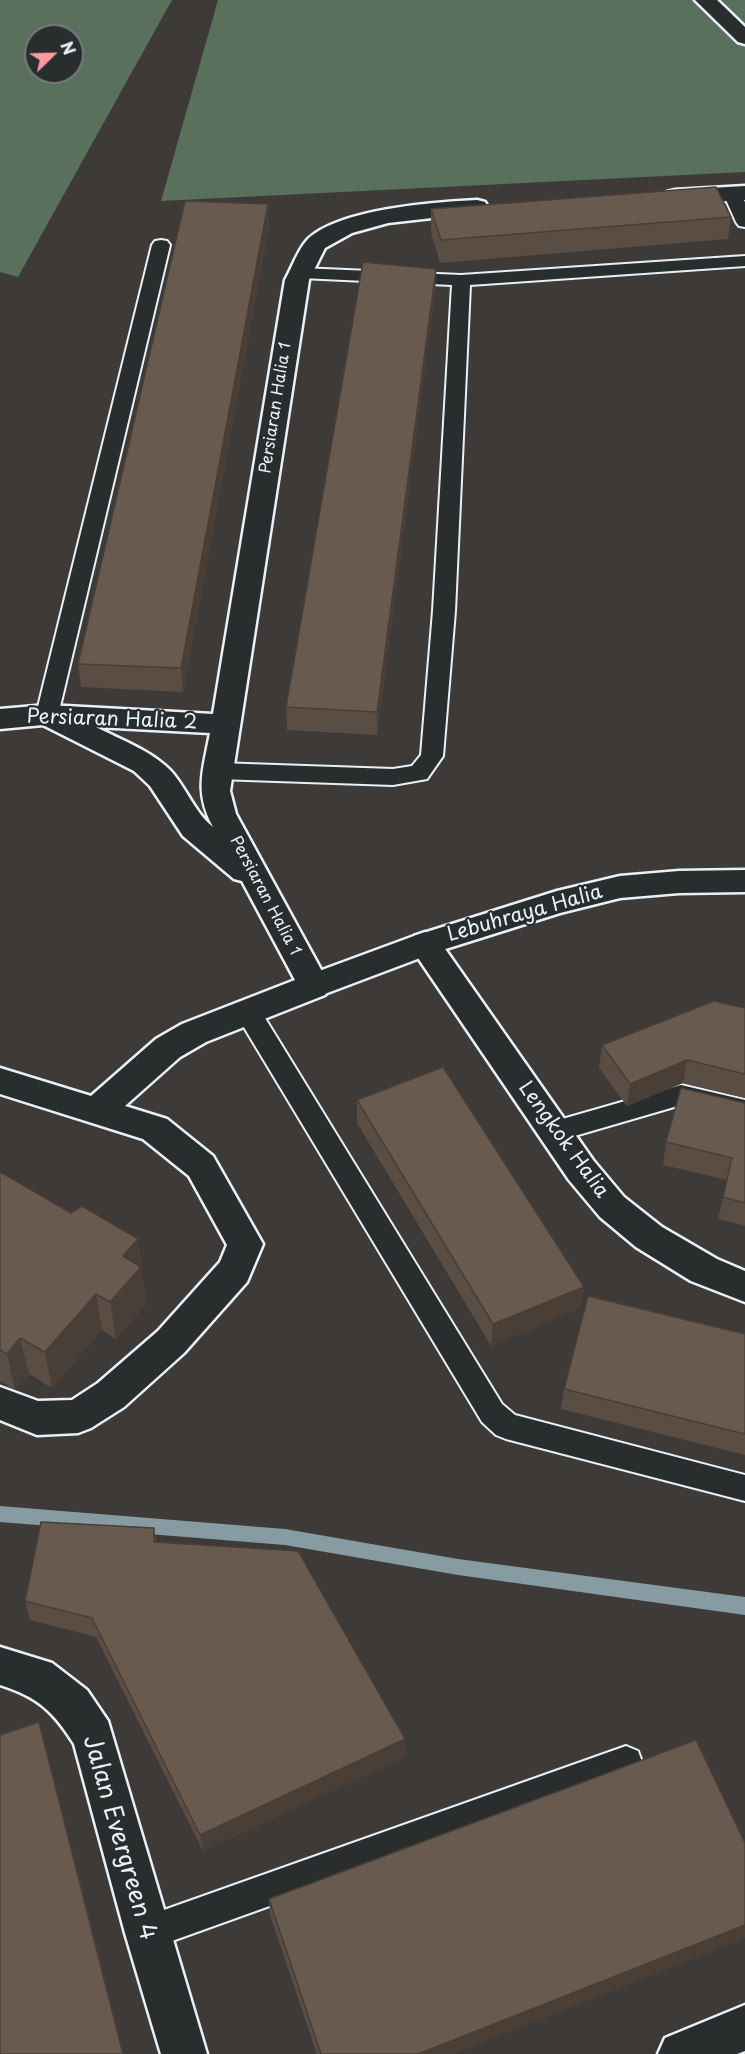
<!DOCTYPE html>
<html>
<head>
<meta charset="utf-8">
<style>
  body { margin:0 }
  #map { position:relative; width:745px; height:2054px; overflow:hidden; background:#3d3a38; font-family:"Playpen Sans",sans-serif }
  canvas { display:block }
  .north { position:absolute; left:24px; top:24px; width:60px; height:60px; box-sizing:border-box; background:#2a2d2e; border:2px solid #767b7f; border-radius:50%; rotate:67deg; font-size:16px; font-weight:700; line-height:24px; text-align:center; color:#e8f1f8 }
  .north::after { content:''; display:block; margin:auto; width:21px; height:27px; background:#ff9aa2; clip-path:polygon(50% 0,100% 100%,50% 72%,0 100%) }
</style>
</head>
<body>
<div id="map">
<canvas width="745" height="2054"></canvas>
<div class="north">N</div>
</div>
<script>
const ctx = document.querySelector('canvas').getContext('2d');
ctx.lineJoin = 'round';
function fillPath(path, color) { ctx.fillStyle = color; ctx.fill(path, 'evenodd'); }
function strokePath(path, color, width, dash) { ctx.strokeStyle = color; ctx.lineWidth = width; ctx.lineCap = dash ? 'butt' : 'round'; ctx.setLineDash(dash || []); ctx.stroke(path); }
function label(font, color, halo, rows, align = 'center') {
  ctx.font = font + ' "Playpen Sans",sans-serif'; ctx.lineWidth = 4.5; ctx.setLineDash([]); ctx.textBaseline = 'middle'; ctx.strokeStyle = halo; ctx.fillStyle = color; for (const [text, x, y, turn = 0] of rows) {
    ctx.save(); ctx.translate(x, y); ctx.rotate((+turn || 0) * Math.PI / 180); ctx.textAlign = isNaN(turn) ? turn : align; if (halo) ctx.strokeText(text, 0, 0); ctx.fillText(text, 0, 0); ctx.restore();
  }
}
fillPath(new Path2D(`
  M0,0h172l-154,277 -18,-5zM36,36h36v36h-36z
  M218,0h527v172l-584,29z`), '#58705c');
fillPath(new Path2D(`
  M0,1506l285,23 173,30 287,38v18l-287,-40 -173,-30 -285,-23z`), '#869ca2');
const service = new Path2D(`
  M732,188l6,1 7,13v25l-6,-1 -3,-4 -13,-29 3,-4z
  M161,240l6,1 3,4 -112,470 -3,5 -8,3 -8,-3 -3,-5 116,-470 3,-4z
  M745,256v10l-275,19 -15,326 -12,145 -16,23 -34,6 -175,-6 -8,-2 -4,-6 4,-6 8,-2 175,6 19,-3 9,-11 12,-144 19,-326 -151,-7 -6,-1 -3,-4 3,-4 6,-1 160,7z
  M248,1002l9,3 245,399 13,11 230,60v26l-239,-62 -10,-4 -14,-13 -243,-403 -4,-7 4,-7z
  M681,1085l64,15v20l-64,-15 -127,37 -9,-4 -4,-7 4,-7z
  M626,1746l12,5 4,11 -4,11 -12,5 -479,172 -12,-5 -5,-12 5,-12 12,-5z`);
const minor = new Path2D(`
  M695,0h22l28,27v17l-7,-2z
  M745,186v14l-70,4 -8,-2 -3,-5 3,-5 8,-2z
  M477,200l8,2 3,5 -3,5 -97,11 -36,10 -27,15 -16,32 -79,511 6,23 94,172 -5,9 -119,47 -26,15 -55,49 42,13 46,37 50,88 -16,38 -63,71 -60,54 -33,21 -13,5 -41,2 -37,-15v-33l38,14 34,-1 26,-17 60,-52 62,-69 7,-17 -38,-69 -46,-37 -143,-45v-26l91,28 65,-57 26,-15 113,-44 -53,-99 -8,-2 -51,-43 -33,-50 -16,-15 -91,-46 -43,4v-20l47,-4 166,9 72,-434c7,-12 13,-31 23,-41 32,-30 126,-37 169,-39zM96,727l114,6c-7,38 -16,58 3,94 -19,-15 -27,-40 -43,-57 -20,-20 -49,-30 -74,-43z
  M425,932l11,4 157,224 31,37 38,30 55,32 28,12v31l-54,-21 -55,-34 -36,-30 -31,-37 -155,-228 -5,-8 5,-8z
  M0,1647l52,16 35,27 21,31 99,333h-46l-36,-121 -51,-189c-21,-33 -36,-47 -74,-59z
  M745,2005v46l-8,3h-79l7,-16z`);
const tertiary = new Path2D(`
  M745,870v22l-66,1 -59,5 -60,15 -124,39 -122,46 -11,-3 -5,-9 5,-9 111,-41 143,-45 63,-15 59,-5z`);
strokePath(service, '#e8f1f8', 4);
strokePath(minor, '#e8f1f8', 5);
strokePath(tertiary, '#e8f1f8', 5);
fillPath(service, '#2a2d2e');
fillPath(minor, '#2a2d2e');
fillPath(tertiary, '#2a2d2e');
fillPath(new Path2D(`
  M268,204l1,22 -86,466 -102,-5 -3,-23z
  M431,209l300,8 -3,22 -288,24 -9,-31z
  M436,269l-1,23 -58,443 -90,-5 -1,-23z
  M745,1008v90l-62,-15 -56,23 -28,-38 3,-23z
  M357,1100l224,208 -90,38 -134,-223z
  M745,1103v123l-27,-7 9,-39 -64,-15 3,-23z
  M0,1172l71,41 67,26 8,65 -30,35 -14,-9 -50,58 -23,-14 -14,16 -15,-9z
  M745,1334v121l-184,-46 3,-20z
  M154,1528l2,14 249,197v18l-202,94 -107,-214 -66,-17 -5,-19z
  M745,1843v95l-292,116h-136l-47,-139 -1,-16z`), '#594d44');
fillPath(new Path2D(`
  M268,204l1,22 -86,466 -2,-24z
  M436,269l-1,23 -58,443v-23z
  M687,1060l-4,23 -56,23 3,-22z
  M138,1239l8,65 -30,35 -6,-37 13,-46z
  M584,1287l-3,21 -90,38 2,-22z
  M96,1294l6,36 -50,58 -7,-36z
  M20,1338l9,36 -14,16 -8,-36z
  M39,1722l5,18 80,314h-1z
  M405,1739v18l-202,94 -3,-16z
  M745,1925v13l-292,116h-35z`), '#493f37');
const building = new Path2D(`
  M716,187l15,30 -290,23 -10,-31z
  M185,201l83,3 -87,464 -103,-4z
  M363,262l73,7 -59,443 -91,-5z
  M714,1001l31,7v66l-58,-14 -57,24 -28,-39z
  M443,1067l141,220 -91,37 -136,-224z
  M681,1088l64,15v100l-22,-6 9,-39 -66,-16z
  M0,1172l71,41 11,-7 56,33 -15,17 18,11 -31,35 -14,-8 -51,58 -25,-14 -13,16 -7,-4z
  M588,1296l157,38v100l-181,-45z
  M41,1522l113,6v14l144,9 107,188 -205,96 -108,-217 -67,-17z
  M39,1722l84,332h-123v-319z
  M696,1740l49,103v82l-327,129h-97l-52,-155z`);
fillPath(building, '#685a4f');
strokePath(building, '#493f37', 1.5);
label('16px', '#e8f1f8', '#2a2d2e', [
  ["Persiaran Halia 1",276,408,-81],
  ["Persiaran Halia 1",265,896,62]
]);
label('20px', '#e8f1f8', '#2a2d2e', [
  ["Persiaran Halia 2",112,720,2],
  ["Lebuhraya Halia",525,914,-16],
  ["Lengkok Halia",563,1140,54]
]);
label('24px', '#e8f1f8', '#2a2d2e', [
  ["Jalan Evergreen 4",119,1838,74]
]);
</script>
</body>
</html>
